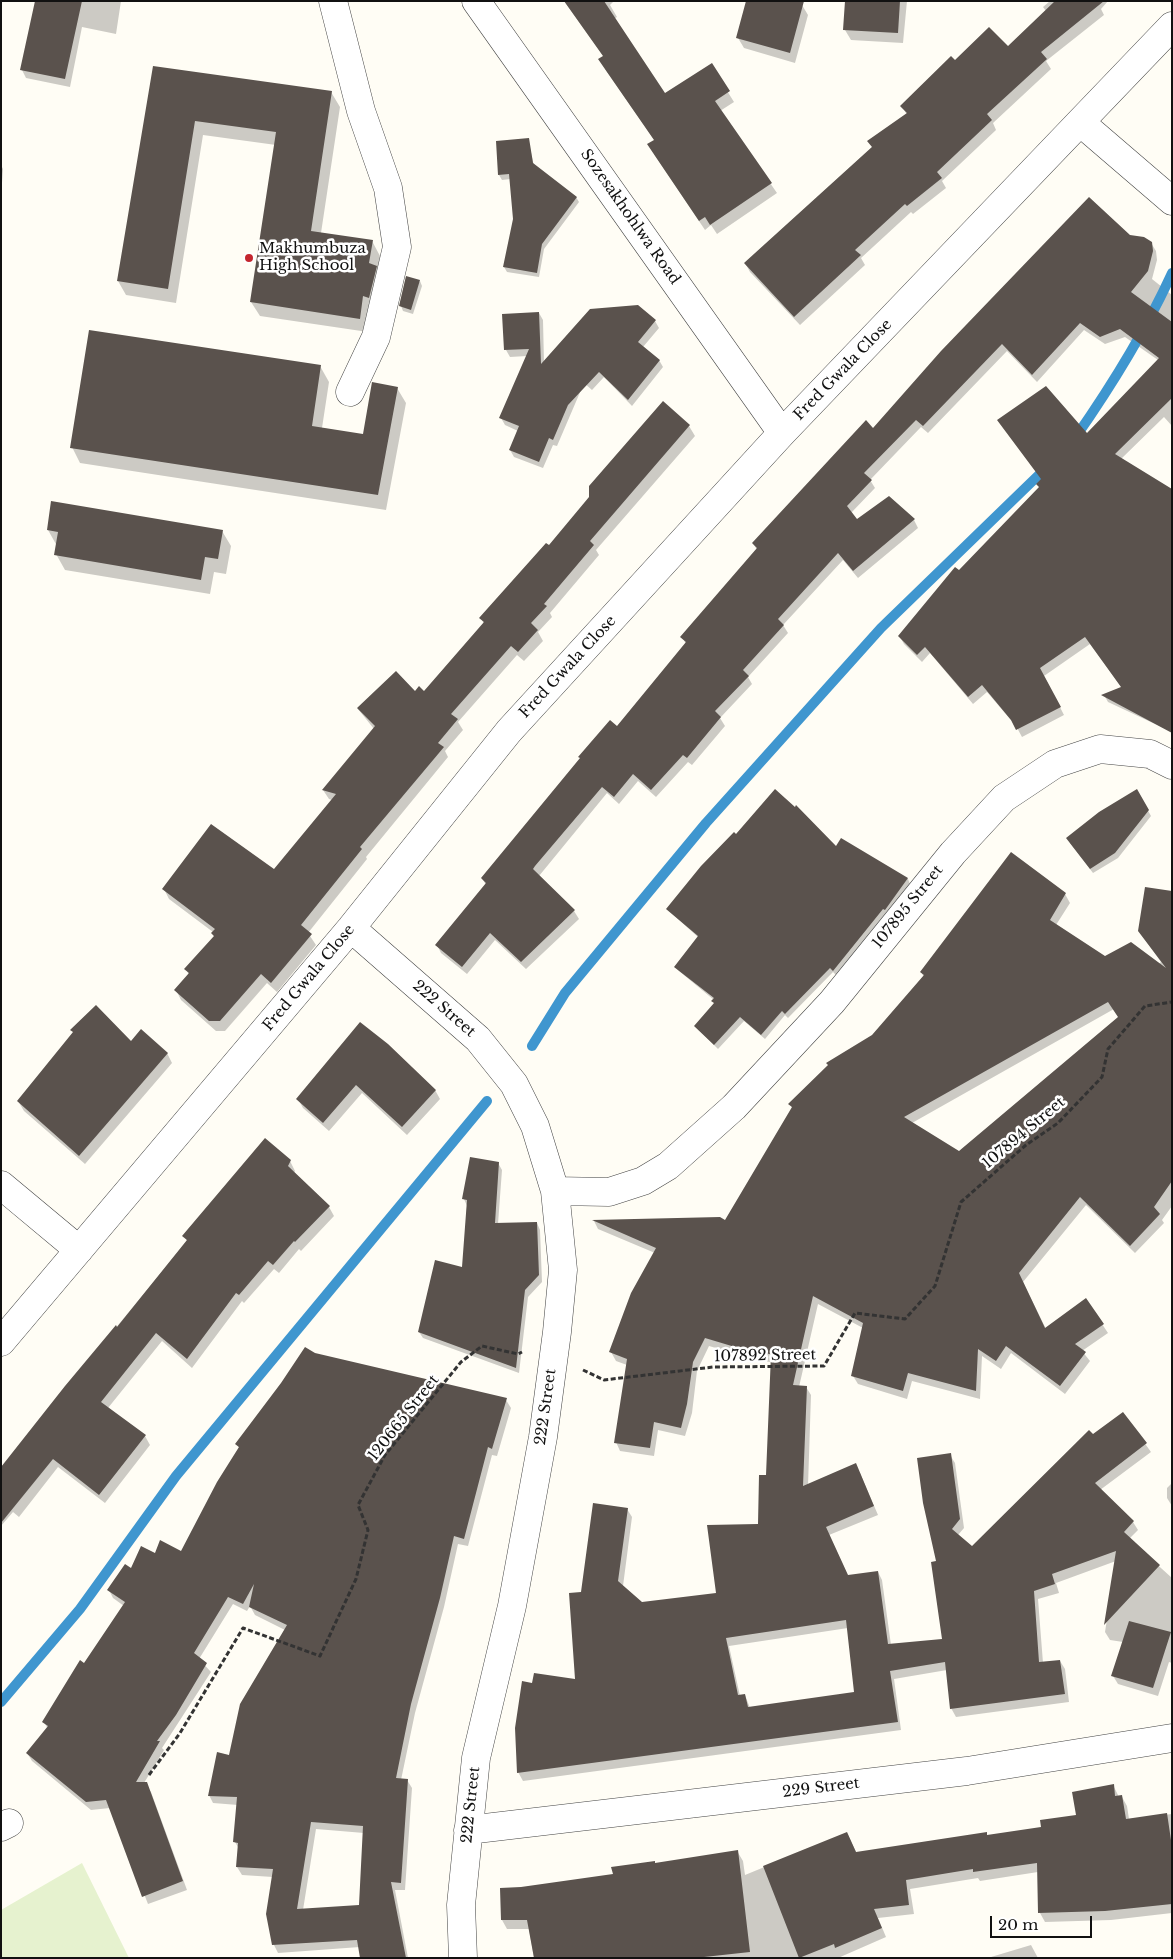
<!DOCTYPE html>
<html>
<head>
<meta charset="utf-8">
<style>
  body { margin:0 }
  #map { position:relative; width:1173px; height:1959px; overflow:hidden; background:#fffdf5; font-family:"Libre Baskerville",serif }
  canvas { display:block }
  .frame { position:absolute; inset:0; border:2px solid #111; pointer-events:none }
  .scale { position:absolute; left:990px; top:1916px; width:102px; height:22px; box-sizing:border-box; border:2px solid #111; border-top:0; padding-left:6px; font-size:15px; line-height:18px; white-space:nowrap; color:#111; -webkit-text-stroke:4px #fff; paint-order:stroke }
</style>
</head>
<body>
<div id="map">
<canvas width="1173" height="1959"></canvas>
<div class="frame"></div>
<div class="scale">20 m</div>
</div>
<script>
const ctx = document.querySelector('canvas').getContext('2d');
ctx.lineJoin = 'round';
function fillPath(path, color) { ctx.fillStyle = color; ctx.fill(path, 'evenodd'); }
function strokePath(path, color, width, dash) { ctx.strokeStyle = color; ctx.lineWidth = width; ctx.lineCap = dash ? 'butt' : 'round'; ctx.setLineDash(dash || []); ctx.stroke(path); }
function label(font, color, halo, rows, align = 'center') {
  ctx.font = font + ' "Libre Baskerville",serif'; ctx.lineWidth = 5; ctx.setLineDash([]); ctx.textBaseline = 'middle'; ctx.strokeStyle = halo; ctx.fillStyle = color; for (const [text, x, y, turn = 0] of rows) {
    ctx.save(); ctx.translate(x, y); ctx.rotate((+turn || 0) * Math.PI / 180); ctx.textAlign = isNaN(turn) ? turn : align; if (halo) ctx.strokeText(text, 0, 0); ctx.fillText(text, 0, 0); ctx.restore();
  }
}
fillPath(new Path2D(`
  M82,1863l47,95h-128v-48z`), '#e6f2cf');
fillPath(new Path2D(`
  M45,1h76l-5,33 -34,-7 -12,60 -44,-9 -4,-8z
  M564,1h50l-4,4 7,12 -3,2 50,76 47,-30 23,37 -14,9 57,82 -60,41 -6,-9 -6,5 -51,-76 1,-13 -50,-72 -1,-12z
  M847,1h60l-4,42 -52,-3 -6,-10z
  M1050,1h58l-7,8 3,6 -58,46 5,8 -58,54 3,7 -54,51 4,7 -33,26 -2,-2 -50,46 4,7 -65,60 -50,-53 -5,-9 162,-148 -5,-9 53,-44 53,-14 38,-37 -3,-4z
  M802,5l6,10 -13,48 -51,-15 -6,-10z
  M154,68l177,24 9,15 -19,126 51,8 8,15 -12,76 -108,-16 -9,-14 25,-157 -73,-10 -27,168 -50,-8 -8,-14z
  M528,139l6,27 42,31 3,5 -35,47 -5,28 -32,-5 -3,-5 11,-48 -4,-40 -9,1 -3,-5 -2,-33z
  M1,165l2,4 -2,28z
  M1129,236l22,7 5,8 1,9 -5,19 20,16v131l-8,-9 -43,42 51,273 -64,-30 -4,-7 18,-7 -32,-44 -46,32 20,39 -42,22 -6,-11 -29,-34 -14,12 -43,-51 -8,9 -18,-18 -4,-7 258,-277 -33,-23 -20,7 -21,-14 -47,52 -30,-31 -79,82 -7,-6 -51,53 5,8 -24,25 6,7 32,-22 25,22 4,8 -60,50 -15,-18 -60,65 5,8 -40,44 4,7 -32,34 5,8 -33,39 -4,-3 -32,35 -18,-16 -19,23 -12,-11 -68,83 35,35 5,8 -53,50 -31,-29 -28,34 -26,-21 -4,-8 49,-60 -4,-7 135,-150 69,-84 -4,-7 75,-87 -4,-7 120,-114z
  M420,281l2,5 -9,28 -10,-3 -2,-5z
  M539,313l4,7 1,43 111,-42 4,7 -16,19 16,13 4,7 -31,39 -28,-29 -12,13 -8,-7 -27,63 -4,-1 -10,23 -29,-11 -4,-7 8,-19 -13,-6 -4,-7 26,-62 -17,1 -4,-7z
  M320,366l9,16 -7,46 42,7 33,-47 9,15 -20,107 -306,-47 -8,-16z
  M689,426l6,10 -99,114 3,5 -49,58 2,4 -14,15 5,9 -19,20 -7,-6 -59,67 5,8 -18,21 3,6 -82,100 1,2 -59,74 8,12 -39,47 -10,-9 -42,48h-9l-35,-31 -5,-10 13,-15 -3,-6 28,-32 -1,-5 -44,-33 -5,-10 111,-18 57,-71 -3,-1 -6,-9 51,-61 -16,-20 57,-17h9l60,-68 -3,-6 68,-71z
  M48,530l174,1 9,15 -5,28 -12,-2 -4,22 -145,-24 -9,-16 1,-8z
  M1137,791l14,25 -33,42 -25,15 -23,-30z
  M842,840l66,39 2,5 -22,30 -2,-1 -50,62 -3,-3 -45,46 -3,-3 -20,24 -21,-18 -26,28 -23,-23 20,-22 -1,-4 -35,-29 -3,-4 23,-29 -32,-29 170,-61z
  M1011,853l54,41 5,9 -14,22 49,32 54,7 2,-2 -22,-31 33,-39v314l-10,14 2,3 -29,30 -49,-48 -63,77 23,47 40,-29 22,33 -26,18 8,10 -25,33 -54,-41 -10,16 -19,-13 -2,43 -68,-18 -5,18 -49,-15 -5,-8 10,-48 -45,-24 -19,83h7l5,8 -3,91 52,-13 18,42 -49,20 19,41 30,-4 4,8 9,65 52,-5 -5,-77 12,-108 5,8 9,65 -6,7 14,12 121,-111 30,-23 28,39 -51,38 33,32 5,8 -9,9 43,39v85l-3,-1 -11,34 -40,-12 -5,-8 10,-34 -13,-2 -5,-8 11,-71 -60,22 3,10 -21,6 5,64 17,-2 5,8 4,33 -113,15 -5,-9 -4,-38 -53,9 7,51 -378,51 -5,-9 16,-88 42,-3 7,-88 44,-84 5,8 -9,69 18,17 76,-9 42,-68 8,-50 5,-114 -12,-1 -51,-15 -12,25 -5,42 -7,23 -27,-6 -4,26 -34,-5 -4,-9 11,-77 -11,-4 -5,-9 44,-99 -57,-24 -4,-8 126,-3 6,4 67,-113 -3,-5 83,-68 51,-59 -3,-5zM1114,1009l5,9 -160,134 -47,-29zM848,1628l7,66 -105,14 -5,-13 -5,1 -11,-50z
  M360,1023l75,67 5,9 -33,36 -45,-42 -33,38 -26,-23 -5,-9z
  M72,1030l95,23 5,10 -87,101 -61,-53 -6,-10 56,-68z
  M290,1161l5,10 -1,2 35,34 5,9 -33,35 -2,-2 -20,24 -5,-4 -30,34 -2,-2 -50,67 -30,-27 -54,67 37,28 5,9 -45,58 -47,-36 -39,50 -6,-5 -12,14v-58l186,-227 -3,-5z
  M498,1163l4,7 -4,54 39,-1 3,7 2,52 -14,15 -9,76 -96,-35 -4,-6 44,-63 4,-63 -3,-7z
  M314,1354l192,46 5,8 -14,48 -5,-1 -24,91 -10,-2 -14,63 -29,106 -14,67h6l5,8 -7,102h-10l13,68h-46l-2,-11 -82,6 -4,-8 -7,-31 6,-37 -31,-2 -5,-8 2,-18 -4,-7 3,-37 -25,-2 -4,-8 21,-39 55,-126 -30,-15 -5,-9 -3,5 -14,-7 -34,55 12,13 -49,76 2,2 -20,33 7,9 36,98 -39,14 -38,-96 -19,2 -59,-49 -5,-8 21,-24 -4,-7 80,-116 -11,-8 -4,-8 22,-21 24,-15 27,-1 58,-104 -4,-5zM316,1829l48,4 -3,73 -58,4z
  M1172,1483v23l-5,-8v-10z
  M1113,1785l6,12h3l5,9 2,13 43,-5v99l-61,7 -66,2 -5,-9 -2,-41 -58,9 -2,-3 -68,11 4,25 -36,4 8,19 -48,21h-304l-5,-29h-22l-5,-9 19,-31 93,-14 41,-11 82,-13 6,10 2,14 102,-42 10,21 186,-26 34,-12z
  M1031,1945l7,13 -47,-1z`), '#0003');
strokePath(new Path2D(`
  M1075,438c37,-53 70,-106 97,-165
  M532,1046l33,-53 141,-170 175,-195 167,-162
  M1,1702l79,-93 96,-133 311,-375`), '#3f96cf', 10);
fillPath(new Path2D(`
  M35,1h47l-17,78 -45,-9z
  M564,1h40l61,92 47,-30 18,28 -15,10 57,82 -62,42 -5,-8 -6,4 -52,-77 7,-4 -56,-81 5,-3z
  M746,1h58l-14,52 -54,-15z
  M845,1h55l-2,32 -55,-3z
  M1055,1h49l-63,51 6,7 -60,55 5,6 -55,52 5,6 -35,28 -2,-2 -50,46 6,5 -67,62 -50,-54 128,-116 -5,-6 40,-28 -7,-7 51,-50 4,4 34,-33 19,19z
  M153,66l179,25 -21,140 62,9 -4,23 8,3 -8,32 -6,-2 -3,23 -110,-17 26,-170 -81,-11 -27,168 -51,-8z
  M529,138l4,25 44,34 -35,47 -5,29 -34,-6 10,-48 -4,-45 -11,1 -2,-34z
  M1089,197l41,38 14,2 8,5 1,9 -5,20 -17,21 41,30v76l-57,56 57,35v244l-71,-38 20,-8 -36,-50 -45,31 21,39 -45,23 -5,-10 -29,-35 -14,12 -43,-50 -8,8 -19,-19 57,-69 4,3 80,-83 -3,-3 5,-5 -44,-59 49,-34 41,47 72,-75 -39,-29 -20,8 -20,-14 -48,52 -30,-31 -79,82 -7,-6 -52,53 8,7 -25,26 10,13 32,-23 26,23 -62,52 -15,-18 -60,66 6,6 -41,45 6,6 -34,35 6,6 -34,41 -4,-3 -32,35 -18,-16 -19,23 -12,-10 -67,79 -2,3 42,41 -54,52 -31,-29 -28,34 -27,-22 51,-62 -5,-5 99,-120 -2,-1 32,-37 7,6 69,-84 -6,-5 77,-89 -5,-5 114,-123 7,8 68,-77z
  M406,276l14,4 -9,30 -12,-4z
  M638,305l18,15 -18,22 22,18 -32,40 -29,-28 -31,33 -15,35 -4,-2 -10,24 -30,-12 10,-24 -20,-8 30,-69 -25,1 -2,-36 37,-2 2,52 49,-55z
  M89,330l232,35 -9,61 51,8 9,-52 26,5 -20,108 -308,-47z
  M663,401l27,24 -100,116 4,4 -50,59 3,2 -16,17 7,7 -20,22 -7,-6 -60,68 7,5 -20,24 6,4 -84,100 2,2 -61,76 11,9 -41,49 -10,-9 -41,47h-11l-35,-31 15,-17 -5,-4 30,-33 -3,-3 4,-4 -53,-40 49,-65 63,45 62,-75 -14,-4 53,-64 -18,-18 39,-37 19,20 4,-5 5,5 60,-69 -5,-4 67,-75 3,2 40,-48v-11z
  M51,501l172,29 -5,29 -13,-2 -4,23 -147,-25 4,-23 -11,-2z
  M775,789l20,18 1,-2 40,41 5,-8 67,40 -23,32 -2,-1 -50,62 -3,-3 -45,46 -3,-3 -21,24 -21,-18 -26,28 -20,-19 20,-23 -3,-2 3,-3 -40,-31 24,-31 -32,-27 35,-43 33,-34 2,2z
  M1137,789l12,21 -34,43 -25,16 -24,-31 33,-26z
  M1011,852l55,41 -16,27 55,36 26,-14 35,26 -28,-37 7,-44 27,4v290l-18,26 6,7 -30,32 -50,-49 -61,76 26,55 41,-30 18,26 -29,20 11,8 -26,34 -54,-40 -10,15 -18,-12 -2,42 -68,-18 -5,18 -52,-15 12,-53 -50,-27 -20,89 14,1 -4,100 53,-23 18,43 -48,21 22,48 30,-4 10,73 54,-5 -11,-77 5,-1 -13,-58 -6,-45 34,-5 9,66 -8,10 20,17 117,-116 4,4 30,-22 24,31 -52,40 39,38 -10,11 36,33 -56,60 12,-74 -64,23 3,10 -21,7 5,71 21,-2 5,34 -115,15 -5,-47 -55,9 8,51 -381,51 -2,-45 7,-47 10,2 2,-10 41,6 -6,-86 12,-1 12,-89 35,5 -10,73 24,21 74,-9 -9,-68 51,-1 1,-49h7l5,-121 -16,-1 -50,-15 -12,24 -6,42 -6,24 -27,-6 -4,26 -36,-5 13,-84 -18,-7 22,-59 25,-45 -64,-28 128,-3 5,3 67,-113 -4,-3 40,-39 -2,-2 46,-28 52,-60 -4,-3zM1108,1002l10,15 -159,134 -55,-34zM846,1620l8,72 -106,15 -3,-13 -7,1 -12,-57z
  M96,1005l35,36 10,-12 27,24 -89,103 -62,-55 56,-69 -3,-2z
  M360,1022l28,22 48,46 -34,37 -46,-42 -33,38 -27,-24z
  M265,1138l26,22 -3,6 42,40 -35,36 -1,-1 -21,24 -5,-4 -29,34 -3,-2 -49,66 -31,-26 -55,69 45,33 -47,60 -46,-36 -52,64v-56l64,-81 51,-61 1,2 70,-87 -5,-4z
  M470,1157l29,5 -4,61 42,-1 2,53 -14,15 -9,78 -98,-36 17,-72 27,7 5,-67 -5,-1z
  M305,1347l10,6 192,45 -15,51 -4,-2 -24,92 -10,-3 -14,62 -29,106 -15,74 12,1 -7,104 -10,-1 15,76h-46l-3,-18 -85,5 -6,-31 7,-45 -37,-2 2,-24 -5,-1 4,-45 -29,-1 9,-44 12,3 11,-51 47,-79 -38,-18 5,-23 -11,20 -15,-7 -34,56 13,10 -31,52 -19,26h3l-24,41h11l36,99 -41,16 -36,-97 -20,2 -60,-49 22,-27 -6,-4 38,-62 4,3 41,-61 -18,-12 18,-26 6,4 10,-22 14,7 5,-13 21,11 36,-69 22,-35 -4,-3 46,-61zM311,1822l52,4 -4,79 -62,4z
  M1129,1621l42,11 -18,56 -42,-12z
  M1114,1784l1,12 7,-1 4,24 41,-6 5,34v57l-67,7 -67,2 -1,-50 -64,9v-3l-67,11 3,25 -35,4 8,19 -47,20 -1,-4 -35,14 -36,-92 84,-34 9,20 131,-20v3l54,-8 -1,-7 36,-5 -4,-23z
  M738,1850l12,102 -55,6h-161l-7,-38h-26l-1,-32 21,-1 92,-13 -2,-7 44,-6v2z`), '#5a524d');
const minor = new Path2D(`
  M333,1l28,110 27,77 9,59 -21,90 -26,55
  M476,1l306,432
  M1080,122l92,79
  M351,928l127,111 36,45 21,42 20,65 8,79 -6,62 -14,105 -31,169 -36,152 -15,147 2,53
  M1,1185l78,65
  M555,1191l54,1 34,-11 25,-15 66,-59 98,-105 121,-149 51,-55 51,-34 45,-15 50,5 22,11
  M1,1342l350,-414 158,-197 273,-298 390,-407
  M1,1827l8,-4
  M468,1830l499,-59 205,-33`);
strokePath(minor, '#444', 29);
strokePath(new Path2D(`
  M583,1370l21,10 109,-13 111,-1 31,-53 50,6 30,-33 26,-84 65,-57 32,-22 44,-46 6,-28 37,-43 27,-4
  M149,1775l31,-42 63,-105 77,28 36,-77 12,-49 -10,-25 27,-50 76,-93 21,-16 36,8 4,-2`), '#333', 3, [5, 2.5]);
strokePath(minor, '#fff', 28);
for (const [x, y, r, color] of [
  [249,258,5,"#c4262e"]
]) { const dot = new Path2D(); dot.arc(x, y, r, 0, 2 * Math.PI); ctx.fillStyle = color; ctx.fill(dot); strokePath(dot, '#fff', 2); }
label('15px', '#111', '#fff', [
  ["Sozesakhohlwa Road",630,217,55],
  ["Fred Gwala Close",843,370,-46],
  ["Fred Gwala Close",568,667,-47],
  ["107895 Street",908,907,-51],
  ["Fred Gwala Close",309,978,-50],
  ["222 Street",444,1009,41],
  ["107894 Street",1024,1133,-40],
  ["107892 Street",765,1356,-1],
  ["222 Street",546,1407,-82],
  ["120665 Street",404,1418,-52],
  ["229 Street",821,1788,-7],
  ["222 Street",471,1805,-84]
]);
label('15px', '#111', '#fff', [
  ["Makhumbuza",259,249],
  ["High School",259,266]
], 'left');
</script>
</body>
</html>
